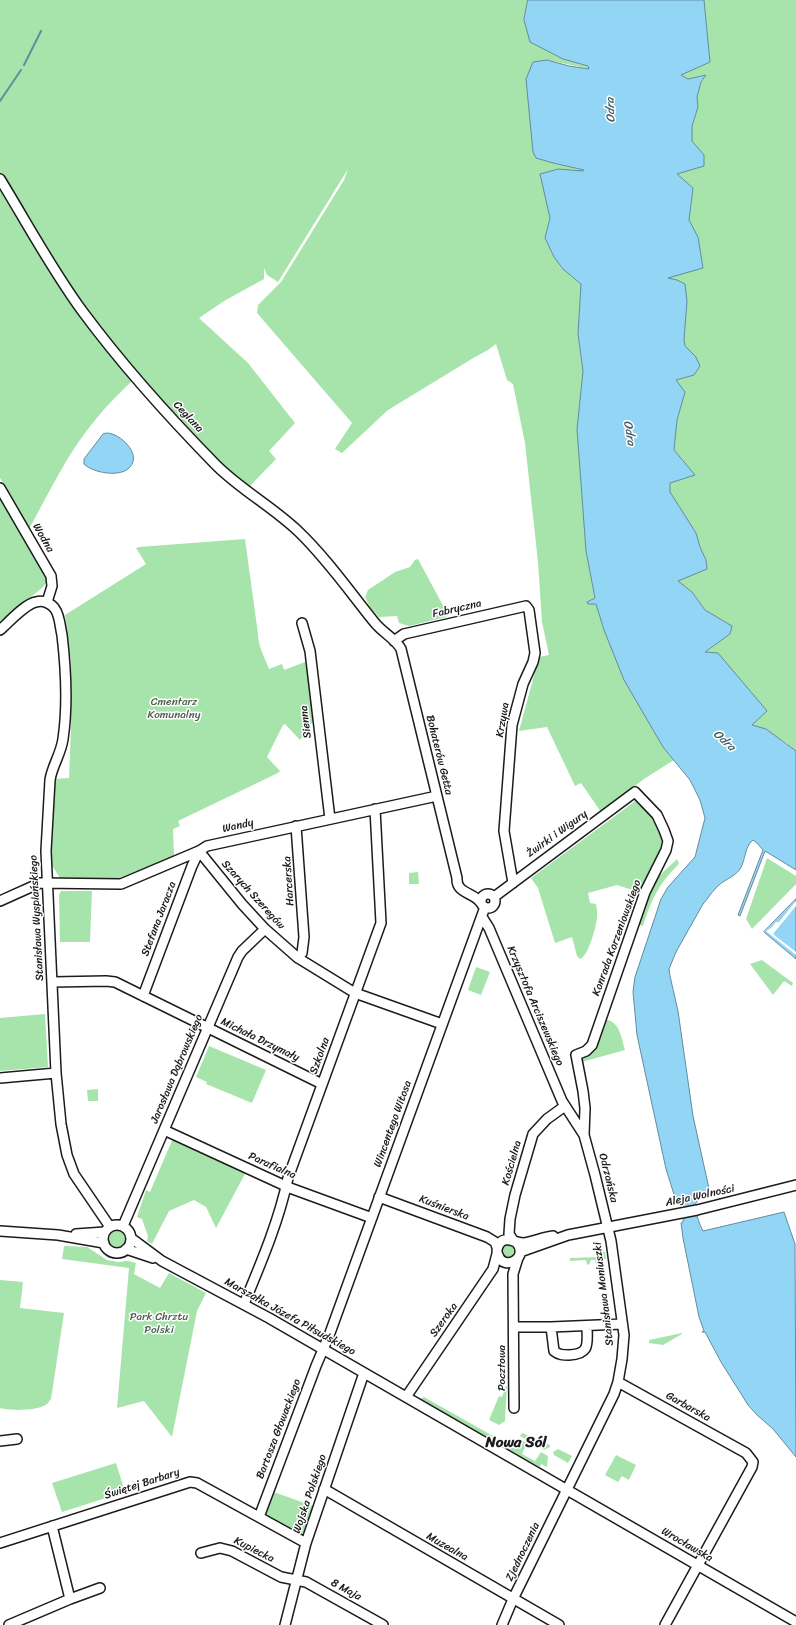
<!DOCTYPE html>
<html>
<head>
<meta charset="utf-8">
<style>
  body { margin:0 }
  canvas { display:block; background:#fff }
</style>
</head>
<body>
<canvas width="796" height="1625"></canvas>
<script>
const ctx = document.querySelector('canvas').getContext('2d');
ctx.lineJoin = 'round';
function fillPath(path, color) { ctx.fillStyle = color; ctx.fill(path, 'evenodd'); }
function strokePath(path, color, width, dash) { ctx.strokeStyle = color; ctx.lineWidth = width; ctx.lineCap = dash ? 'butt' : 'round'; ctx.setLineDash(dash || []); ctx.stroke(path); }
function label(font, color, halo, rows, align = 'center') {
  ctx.font = font + ' Sriracha,sans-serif'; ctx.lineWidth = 3; ctx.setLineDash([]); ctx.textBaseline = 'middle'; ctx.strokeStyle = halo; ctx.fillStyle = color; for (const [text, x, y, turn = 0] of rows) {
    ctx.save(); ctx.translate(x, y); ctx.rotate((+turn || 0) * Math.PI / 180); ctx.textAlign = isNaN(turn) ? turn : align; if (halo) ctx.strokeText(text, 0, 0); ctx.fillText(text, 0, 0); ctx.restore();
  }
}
fillPath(new Path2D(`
  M0,0h528l-4,20 53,43 11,3 2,3 -43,-9 6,103 31,7 -1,2 -25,-3 -17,5 9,44 -5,20 9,19 9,12 18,15 -3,50 5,37 -6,58 9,122 9,47 -3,6h4l8,26 59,117 11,13 -30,19 -43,33 -20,-29 -6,3 -28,-59 -28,4 20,-74 10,-2 -7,-33 -4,-60 -13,-119 -12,-59 -6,-4 -11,-36 -8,6 -13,7 -87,53 -46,43 -7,-4 17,-26 -95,-110 1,-8 23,-23 63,-102 4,-11 -70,113 -11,-7 -3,-7v11l-40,22 -25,17 49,45 47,60 -26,28 7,8 -26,27h-3l-28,-24 -75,-80v-5h-5l-7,4c-12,12 -25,24 -36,38 -28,33 -46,72 -67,110l-29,-51z
  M704,0h92v751l-11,-9 -33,-17 15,-14 -63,-58 26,-19 -25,-24 -13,-18 -14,-11 28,-21 -6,-13 -4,-14 -26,-40v-10l14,-21 -10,-12 3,-30 8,-28 -9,-12 18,-5 2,-18 -11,-11 -1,-6 3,-39 -21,-23 32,-41 -9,-17 4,-32 -17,-15 28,-18 -12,-14v-15l6,-19 -1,-10 4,-15 5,-7 -18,4 -7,-4 29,-13z
  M0,498l47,81v3l-5,6 -42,33z
  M245,539l13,95c0,12 7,24 11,35l13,-5 2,6 21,-8 4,4 6,52 -15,22 -15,-16 -2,1 -16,32 13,14 -2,2 -100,48 2,5 -7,3 1,27 -55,22h-59l-9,-14 4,-85 14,-1 2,-51v-65l-6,-47 81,-51 -10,-16 3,-1z
  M418,559l30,56 -2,2 -37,9 -10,-3 -2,-7 -18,1 -9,-10 -5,-10 3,-7 27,-18 15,-5 5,-7z
  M638,799l18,19 9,28 -11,25 -7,5 -8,16 -22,-7 -29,8 2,10 6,1c1,4 1,8 1,12 0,9 -9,41 -17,43l-3,-3 -5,-19 -17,6 -17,-55 -7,-10z
  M767,858l29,18v8l-44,45 -6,-10z
  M677,859l2,5c-21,21 -27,34 -36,62l-4,-1 11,-31 8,-17z
  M418,872l1,12h-10v-11z
  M61,891h31l-2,51h-30l-1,-47z
  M762,960l31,23 -1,3 -8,-5 -11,14 -23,-31z
  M476,967l14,5 -9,23 -13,-5z
  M45,1014l3,53 -48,4v-53z
  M607,1020c13,2 15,20 18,30l-43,12 -1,-1 9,-11 14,-27z
  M209,1046l57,24 -14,33 -46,-19 1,-2 -11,-5z
  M98,1089v12h-10l-1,-11z
  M173,1138l73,34 -30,56 -10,-21 -12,-7 -25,11 -17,33 -5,-3 1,-5 -6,-17 -5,-2 9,-27 4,2z
  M108 1239a9 9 0 1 1 18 0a9 9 0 1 1-18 0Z
  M502 1251a7 7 0 1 1 14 0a7 7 0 1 1-14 0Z
  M64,1246l23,1 20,13 11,2 10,-1 8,2 -2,11 26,14 9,-15 37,20 -9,18 -25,126 -28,-36 -27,7 12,-140 -67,-9z
  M603,1251l2,1 1,7h-6l-1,5h-3l-1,-4h-4l-2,5 -2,-1 -1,-4 -16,1v-3l30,-1 1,-4z
  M0,1280l23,2 -3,26 44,5 -13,86c-2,1 -2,4 -4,5 -9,7 -37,7 -47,4z
  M682,1333v1l-19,11 -14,-2v-3z
  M506,1386h1l-2,35 -6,4 -10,-5 10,-24 3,1z
  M424,1397l92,52 5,-9 6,3 -5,11 13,7 6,-9 7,4 -1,11 -6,-3 -1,3 -120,-68z
  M522,1433l28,12v2l-6,3 -24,-14z
  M558,1449l14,7 -4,7 -14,-8 -1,-3z
  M616,1455l20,10 -7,15 -7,-4 -4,6 -13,-7z
  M116,1463l9,29 -63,20 -10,-29z
  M271,1491l42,15 -11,32 -41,-22z`), '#a7e4ab');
const water = new Path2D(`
  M528,0h176l6,62 -29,13 7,4 18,-4 -5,7 -4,15 1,10 -6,19v15l12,14v11l-27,8 16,14 -4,32 9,17 5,31 -35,10 9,2 8,4 2,17 -3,39 1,6 11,11 4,9 -6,9 -18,5 9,12 -8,28 -3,30 21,25 -25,8v9l26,41 4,14 6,13 1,9 -29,12 14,11 13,18 27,16 -2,8 -25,18 13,1 49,58 -15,14 14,4 30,22v119l-31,-19 -25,65 -2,-1 25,-65 -6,-7 -4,-3c-9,7 -7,20 -13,29 -6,9 -18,11 -25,20 -5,5 -7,10 -12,15l-27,48 -7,17 1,7 8,35 15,105 17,77c-3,2 -9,5 -13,8 -5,6 3,24 6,30l81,-19 11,32 1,213 -23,-28 -16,-14 -9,-10 -27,-43 -16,-30h-3l2,-1 -5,-14 -16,-79 -2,-15 2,-1 1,-9 -3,-7 -4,-2 -11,-35 -29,-134 -4,-43 2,-15 26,-78 7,-12 27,-30 10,-39 -5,-18 -10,-20 -27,-33 -39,-67 -20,-50 -8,-26h-8l-1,-2 8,-4 -9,-47 -9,-122 6,-58 -5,-37 3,-50 -18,-15 -9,-12 -9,-19 5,-20 -10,-44 18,-5 25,2 1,-1 -31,-7 -17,-5 -3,-6 -7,-73 7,-17 14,-2 22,6 20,3 -1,-3 -25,-7 -33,-17 -6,-22z
  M107,433c13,0 35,21 23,34 -9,11 -37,6 -46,-3v-5l19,-25z
  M796,899v60l-32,-27z`);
fillPath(water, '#92d5f4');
strokePath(water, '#638b9e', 1);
fillPath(new Path2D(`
  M796,901v5l-23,28 23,18v3l-30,-24 5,-3 5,-6h3z`), '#fff');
strokePath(new Path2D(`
  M24,65l17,-34
  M0,101l21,-31`), '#638b9e', 2);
const minor = new Path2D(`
  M0,179c27,44 52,91 83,133 40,54 86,105 133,153 25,25 57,42 83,67 28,27 51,60 76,91 8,10 21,16 26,26l56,229c-1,16 17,14 24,25
  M0,488l51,88 1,10 -5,16
  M302,623l8,28 20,168
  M0,630c9,-8 25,-26 36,-28 7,-2 15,1 19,7 5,7 5,18 7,26 4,34 6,70 1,104 -2,15 -11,27 -13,41l-4,71 10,222 5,51 6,31 7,19 36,53
  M394,641l10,-7 122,-28 3,4 6,43 -2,9 -10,22 -11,41 -8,106 9,52
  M296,826l8,111 -2,16 -4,5
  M481 901a7 7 0 1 1 14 0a7 7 0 1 1-14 0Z
  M494,897l141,-105 22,23 7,15 4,11 -2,9 -21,42 -53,153 -6,6 -10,4 7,36 2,17 -1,27
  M0,901l40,-18 81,1 78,-33 8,-5 230,-50
  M482,917l7,11 73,173 22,34 11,40 16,66 13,94 -2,24 -4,23 -4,12 -101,205 -11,26
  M53,982l53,-1 9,1 207,102
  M143,996l49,-130 7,-15 43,53 23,25 33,29 57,35 87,31
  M0,1078l56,-5
  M164,1130l126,58 82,30
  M379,1197l108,40 8,5 2,5
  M103 1239a14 14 0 1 1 28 0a14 14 0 1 1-28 0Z
  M123,1226l115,-269 4,-6 23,-22
  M0,1231l58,4 46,8
  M76,1234l29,-2
  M131,1238l31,23 107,57 527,304
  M513,1240l-4,-6 1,-15 5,-24 18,-61 14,-15 18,-13
  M516,1242c15,16 -13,30 -18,13 -2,-3 -1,-6 0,-9 6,-12 16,-3 25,-3 10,-1 20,-6 30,-7
  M126,1249l27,9
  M520,1252l48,-17 129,-25 99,-25
  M244,1304c17,-41 35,-83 44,-126l93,-255 -6,-114
  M514,1327h37l71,-3
  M551,1327l3,24c5,4 9,4 15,4 22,-1 18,-12 18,-29
  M618,1382l128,71 7,9 -1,5 -87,158
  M406,1397l87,-128 4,-15
  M514,1408l-1,-134 5,-16
  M0,1441l17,-2
  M324,1489l235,136
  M259,1517l57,-151 14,-33 155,-426
  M52,1526l18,73
  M0,1543l190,-61 7,1 109,60
  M201,1553l19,-5 12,3 49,26 25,5 77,43
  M9,1625l61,-26 30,-11
  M285,1625l21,-82 58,-170`);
strokePath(minor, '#1c1c1c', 12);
strokePath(minor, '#fff', 9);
label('11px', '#1c1c1c', '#fff', [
  ["Ceglana",188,417,47],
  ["Wodna",43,538,60],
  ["Fabryczna",457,609,-13],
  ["Krzywa",503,720,-80],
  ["Sienna",306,722,-97],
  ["Bohaterów Getta",439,755,76],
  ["Wandy",238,826,-13],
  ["Żwirki i Wigury",557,834,-36],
  ["Harcerska",289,881,-94],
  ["Szarych Szeregów",253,895,48],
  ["Stanisława Wyspiańskiego",37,918,-93],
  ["Stefana Jaracza",159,919,-69],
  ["Konrada Korzeniowskiego",617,938,-70],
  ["Krzysztofa Arciszewskiego",535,1006,67],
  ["Michała Drzymały",260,1040,26],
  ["Szkolna",320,1056,-70],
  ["Jarosława Dąbrowskiego",177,1069,-67],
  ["Wincentego Witosa",393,1124,-70],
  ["Kościelna",512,1163,-74],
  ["Parafialna",272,1166,24],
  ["Odrzańska",608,1178,76],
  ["Aleja Wolności",700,1196,-12],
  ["Kuśnierska",444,1208,21],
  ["Stanisława Moniuszki",604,1294,-97],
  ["Marszałka Józefa Piłsudskiego",290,1317,29],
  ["Szeroka",444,1320,-54],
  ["Pocztowa",502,1368,-90],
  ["Garbarska",688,1407,29],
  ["Bartosza Głowackiego",279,1429,-69],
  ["Świętej Barbary",142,1484,-18],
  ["Wojska Polskiego",310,1494,-71],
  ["Wrocławska",687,1545,30],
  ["Muzealna",447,1547,30],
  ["Kupiecka",254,1550,27],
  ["Zjednoczenia",523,1552,-64],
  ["8 Maja",346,1590,29]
]);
label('11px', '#4d624e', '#fff', [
  ["Cmentarz",174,702],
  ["Komunalny",174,715],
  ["Park Chrztu",159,1317],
  ["Polski",159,1330]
]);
label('italic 12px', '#455d68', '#fff', [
  ["Odra",611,110,-92],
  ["Odra",629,433,81],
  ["Odra",724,741,42]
]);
label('bold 15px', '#1c1c1c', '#fff', [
  ["Nowa Sól",516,1443]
]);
</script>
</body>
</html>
